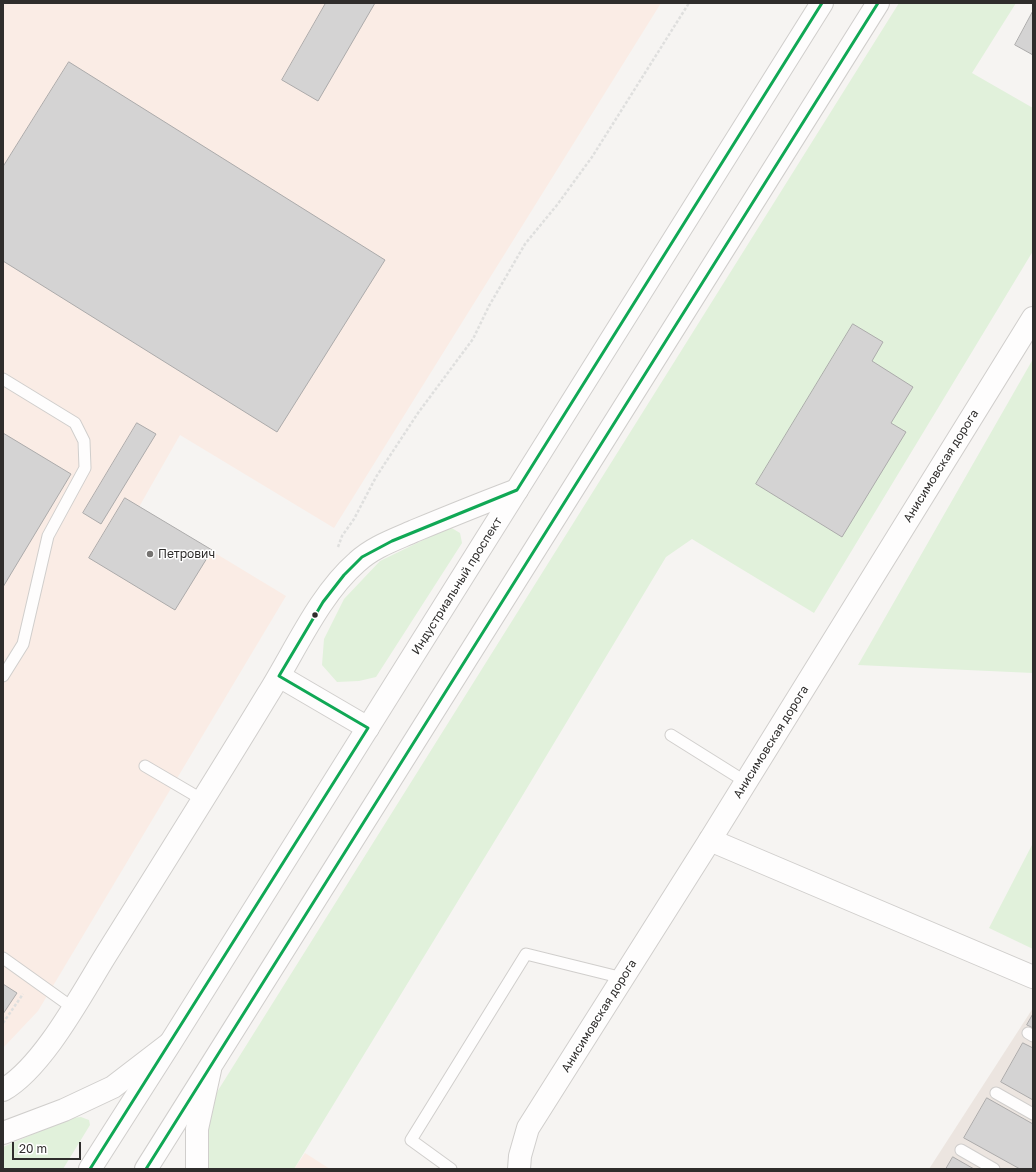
<!DOCTYPE html>
<html>
<head>
<meta charset="utf-8">
<style>
  body { margin:0 }
  #map { position:relative; width:1036px; height:1172px; overflow:hidden; background:#f6f4f2; font-family:"Golos Text",sans-serif }
  canvas { display:block }
  .frame { position:absolute; inset:0; border:4px solid #2f2d2c; pointer-events:none }
  .scale { position:absolute; left:12px; top:1142px; width:69px; height:18px; box-sizing:border-box; border:2px solid #2f2d2c; border-top:0; padding-left:5px; font-size:12px; line-height:14px; white-space:nowrap; color:#2f2d2c; -webkit-text-stroke:3px #fff; paint-order:stroke }
</style>
</head>
<body>
<div id="map">
<canvas width="1036" height="1172"></canvas>
<div class="frame"></div>
<div class="scale">20 m</div>
</div>
<script>
const ctx = document.querySelector('canvas').getContext('2d');
ctx.lineJoin = 'round';
function fillPath(path, color) { ctx.fillStyle = color; ctx.fill(path, 'evenodd'); }
function strokePath(path, color, width, dash) { ctx.strokeStyle = color; ctx.lineWidth = width; ctx.lineCap = dash ? 'butt' : 'round'; ctx.setLineDash(dash || []); ctx.stroke(path); }
function label(font, color, halo, rows, align = 'center') {
  ctx.font = font + ' "Golos Text",sans-serif'; ctx.lineWidth = 3; ctx.setLineDash([]); ctx.textBaseline = 'middle'; ctx.strokeStyle = halo; ctx.fillStyle = color; for (const [text, x, y, turn = 0] of rows) {
    ctx.save(); ctx.translate(x, y); ctx.rotate((+turn || 0) * Math.PI / 180); ctx.textAlign = isNaN(turn) ? turn : align; if (halo) ctx.strokeText(text, 0, 0); ctx.fillText(text, 0, 0); ctx.restore();
  }
}
fillPath(new Path2D(`
  M3,3h658l-327,525 -154,-93 -41,72 147,89 -248,415 -35,37z
  M305,1153l25,16h-36z`), '#faece5');
fillPath(new Path2D(`
  M1033,1008v161h-104z`), '#ece5e0');
fillPath(new Path2D(`
  M899,3h117l-44,70 61,35v143l-219,362 -122,-74 -26,18 -145,241 -227,371h-86l-2,-24 6,-45z
  M1033,359v314l-175,-8z
  M450,527l10,6 2,10 -86,134 -17,4 -22,1 -15,-17 2,-26 20,-40 36,-38z
  M1033,843v106l-44,-21z
  M81,1117l8,3 1,5 -27,44h-60v-22l68,-29z`), '#e1f1db');
const building = new Path2D(`
  M326,3h49l-57,98 -36,-21z
  M1033,11v44l-18,-10z
  M69,62l316,198 -108,172 -274,-171v-94z
  M853,324l30,18 -11,19 41,26 -22,36 15,9 -64,105 -86,-53z
  M137,423l19,11 -55,90 -18,-11z
  M3,433l68,41 -68,113z
  M125,498l87,52 -37,60 -86,-52z
  M3,984l14,9 -14,21z
  M1033,1014v14l-6,-3z
  M1023,1043l10,5v52l-32,-18z
  M987,1098l46,26v45h-13l-56,-31z
  M953,1157l21,12h-28z`);
fillPath(building, '#d4d3d3');
strokePath(building, '#acabab', 1);
const lane = new Path2D(`
  M3,379l72,44 9,18 1,27 -37,68 -25,108 -20,32
  M671,735l75,47
  M145,766l58,34
  M3,958l70,50
  M1028,1033l5,3
  M996,1093l37,21
  M961,1150l33,19
  M451,1169l-40,-29 115,-186 97,24`);
const street = new Path2D(`
  M279,676l89,52
  M710,840l323,137
  M3,1090c39,-22 77,-93 101,-132 55,-88 110,-175 164,-264 27,-43 51,-99 89,-132 16,-15 37,-22 57,-31 34,-14 68,-28 103,-41`);
const secondary = new Path2D(`
  M3,1133l61,-23 49,-23 56,-43
  M197,1169v-40l13,-59
  M519,1169l1,-13 8,-28 182,-288 323,-522`);
const primary = new Path2D(`
  M90,1169l81,-127 651,-1039
  M146,1169l732,-1166`);
strokePath(lane, '#d0cecc', 13);
strokePath(street, '#d0cecc', 24);
strokePath(secondary, '#d0cecc', 24);
strokePath(primary, '#d0cecc', 24);
strokePath(new Path2D(`
  M338,547l4,-11 12,-17 22,-42 42,-64 55,-74 16,-33 36,-62 32,-39 35,-48 97,-154
  M3,1023l20,-29`), '#dfdfde', 2.5, [3, 2]);
strokePath(lane, '#fefdfd', 11);
strokePath(street, '#fefdfd', 22);
strokePath(secondary, '#fefdfd', 22);
strokePath(primary, '#fefdfd', 22);
strokePath(new Path2D(`
  M90,1169l278,-441 -89,-52 44,-74 21,-27 18,-18 30,-16 125,-51 305,-487
  M146,1169l732,-1166`), '#10a855', 3);
for (const [x, y, r, color] of [
  [150,554,4,"#757371"],
  [315,615,3.5,"#2f2d2c"]
]) { const dot = new Path2D(); dot.arc(x, y, r, 0, 2 * Math.PI); ctx.fillStyle = color; ctx.fill(dot); strokePath(dot, '#fff', 1.5); }
label('12px', '#2f2d2c', '#fff', [
  ["Анисимовская дорога",941,466,-58],
  ["Индустриальный проспект",457,586,-58],
  ["Анисимовская дорога",771,742,-58],
  ["Анисимовская дорога",599,1016,-58]
]);
label('12px', '#2f2d2c', '#fff', [
  ["Петрович",158,554]
], 'left');
</script>
</body>
</html>
